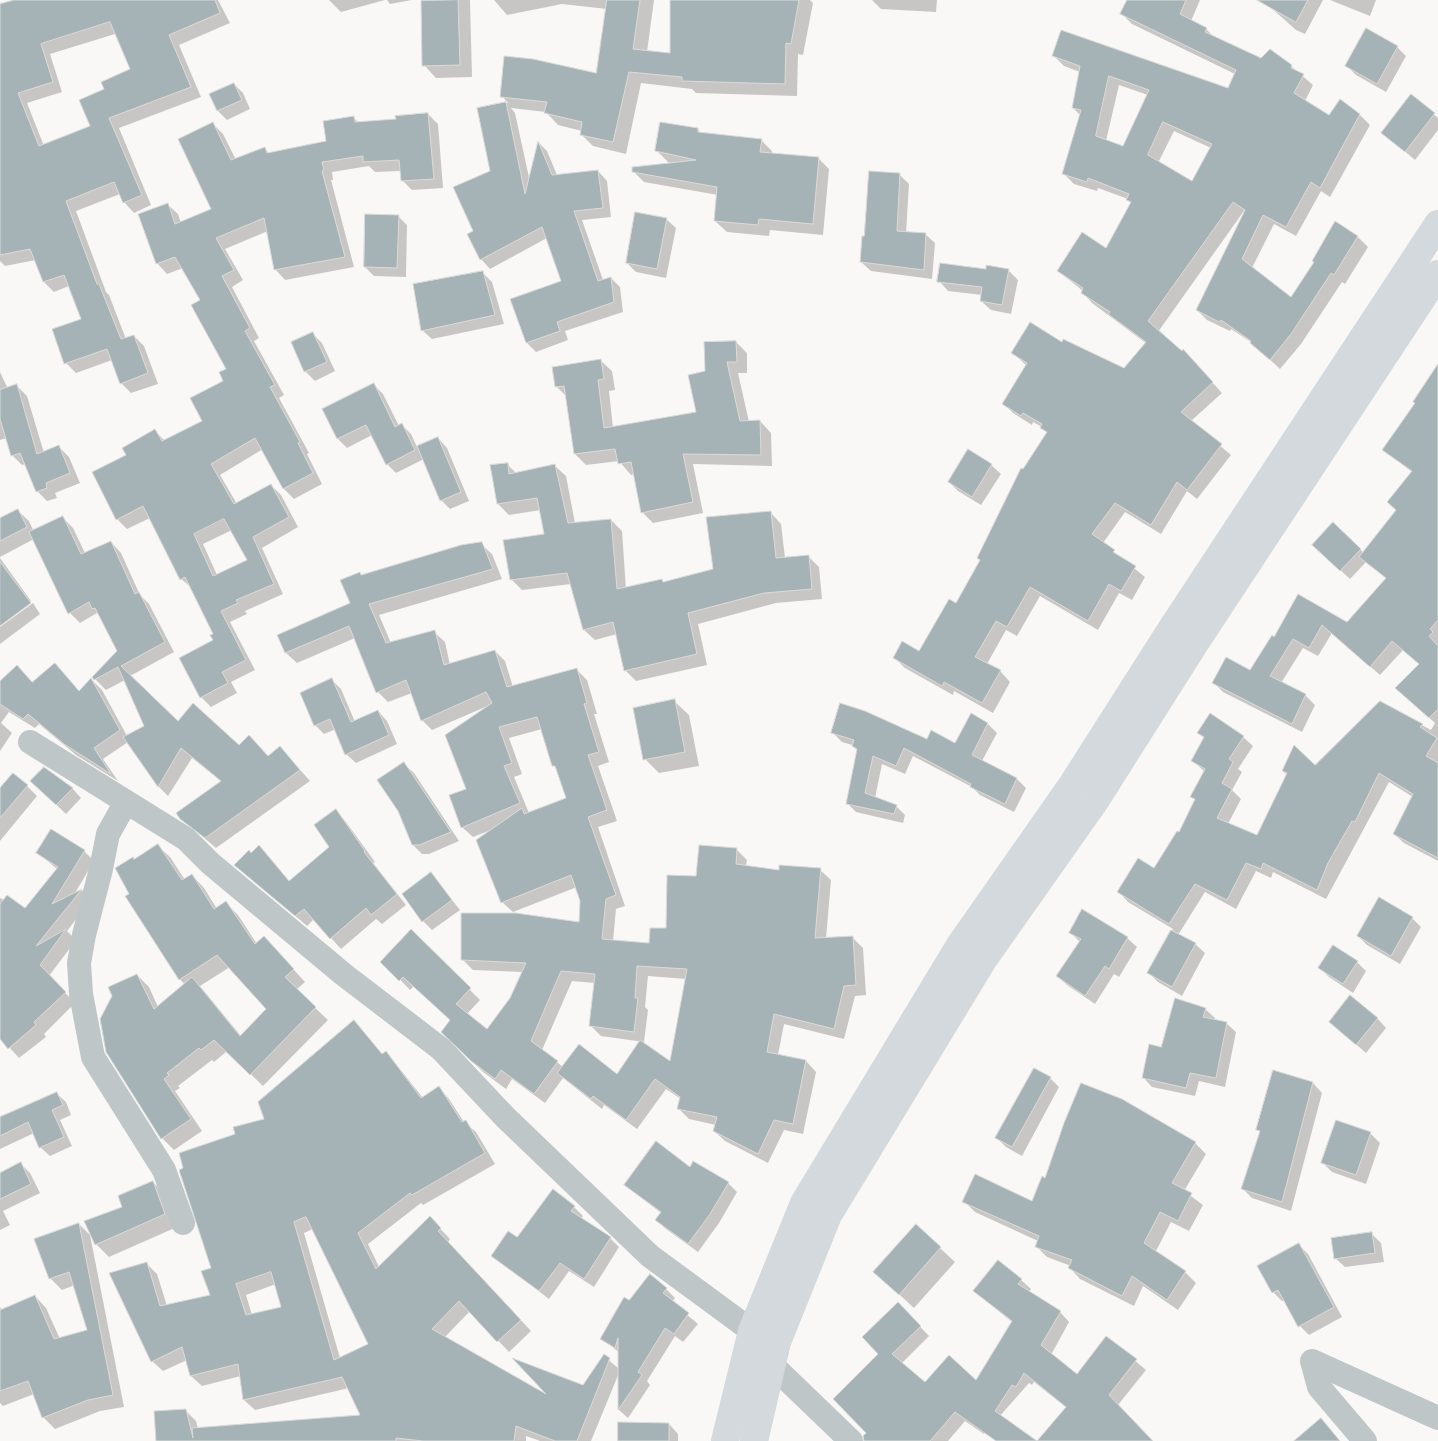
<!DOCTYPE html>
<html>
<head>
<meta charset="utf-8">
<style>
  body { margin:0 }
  canvas { display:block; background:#f9f8f6 }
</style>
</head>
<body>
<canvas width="1438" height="1441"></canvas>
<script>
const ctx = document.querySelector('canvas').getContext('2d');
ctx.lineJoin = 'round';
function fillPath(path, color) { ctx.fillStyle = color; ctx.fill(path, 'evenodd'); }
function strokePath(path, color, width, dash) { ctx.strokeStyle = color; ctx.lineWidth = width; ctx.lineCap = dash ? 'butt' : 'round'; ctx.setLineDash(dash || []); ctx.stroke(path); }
fillPath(new Path2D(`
  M18,0h200l12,23 -51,22 22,52 -82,31 32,77 -17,8 -10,-11 -4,-8 -44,17 30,81 3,3 17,44 8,-3 10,10 14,38 -27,9 -10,-10 -9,-23 -36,13 -10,-10 16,-43 -13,-34 -15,6 -10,-10 -8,-22 -31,6 -5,-5v-255zM115,34l17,36 -26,20 -14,36 -48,20 -17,-43 35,-11 -12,-38z
  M329,0h56l-44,12z
  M387,0h25l-22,4z
  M422,0h48l2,77 -36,1 -12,-13z
  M494,0h160l-7,52 24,3 1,-55h138l3,3 -10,52 -5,-1 -1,42 -101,-3 -4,-4 -51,-6 -15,71 -33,-8 -12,-12 1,-3 -24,-6 -12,-13 -35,-4 4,5 15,69 9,-39 8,8 10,24 41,-4 9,10 4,36 -29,3 21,60 8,-2 9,9 3,25 -58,19 3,9 -32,12 -9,-9 35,-61 -15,-44 -57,31 -9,-10 -7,-27 17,-61 -13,-62 30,-6 -6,-7 95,-22 10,-65 -45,-5 -55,11z
  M872,0h65l-1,12 -55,-3z
  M1129,0h71l-9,21 15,8 9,9 46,22 30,6 22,19 -8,16 24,16 31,-2 10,10 -40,72 -9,-6 -25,45 -22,-12 -22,44 39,31 67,-62 10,10 -23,37 -3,-2 -41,62 -21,25 -29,-27 -20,-13 -1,2 -23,-11 -10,-10 49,-102 -88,124 35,29 29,32 -31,28 40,34 -34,44 -10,-8 -26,43 -36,-22 -22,31 42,34 -13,23 -13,-7 -21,37 -58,-34 -23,40 -11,-6 -19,34 13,7 10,11 -17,31 -39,-22 -1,4 -48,-27 -10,-10 25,-6 36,-48 25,-43 42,-90 24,-38 -5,-6 -9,-5 -1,3 -19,-12 -10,-10 24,-37 -14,-13 49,-10 62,27 23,-26 -55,-41 -10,-11 1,-1 -25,-20 48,-21 26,-46 -4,-5 -30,-11 -1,3 -23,-7 -10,-10 17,-58 -8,-8 7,-36 -16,-6 -10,-10 175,33 6,-15 -103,-50 -10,-10zM1119,85l29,10 -24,53 -18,-7zM1174,131l37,17 -18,34 -35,-19z
  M1272,0h51l-18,34 -9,-4 -27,-24z
  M1330,0h46l-6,16z
  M1397,47l9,9 -20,36 -30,-17 -9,-9z
  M234,84l9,9 7,16 -23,11 -9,-9z
  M1411,96l27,22v12l-23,30 -32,-27z
  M428,114l10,10 5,64 -31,2 -10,-10 -1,-9 -26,1 -6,-6 -37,6 1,8h-2l23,87 -69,13 -10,-11 -7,-38 -43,18 18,31 -11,7 27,51 -5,3 30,54 -5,3 30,55 -2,1 15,30 -28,15 -10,-10 -21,-40 -43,26 17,29 34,-19 10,10 17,32 -36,21 21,46 -38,17 2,3 -17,8 25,48 -24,12 6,11 -26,14 -10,-10 13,-62 -22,-47 -11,-9 -31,-61 -23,11 -10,-10 10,-64 28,-24 10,10 39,-19 21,-41 2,-12 -25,-68 -19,-33 -16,6 -10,-11 10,-59 11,10 3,9 32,-14v-85l10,10 13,26 29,-11 5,5 58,-12 25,-25 6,6 38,-3zM232,530l16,30 -31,15 -14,-31z
  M698,130l3,3 60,7 11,11v3l46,4 11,11 -6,66 -53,-5 -1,6 -42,-4 -12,-11 3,-26 -74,-13 -11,-11 41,-7 -6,-2 -11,-11z
  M900,175l9,9 -3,49 19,1 10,9 -3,36 -61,-8 -10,-9z
  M398,216l9,9 -1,52 -32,-1 -9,-9z
  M666,219l10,9 -10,50 -30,-6 -9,-9z
  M987,270h21l10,10 -7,34 -20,-4 -10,-9 1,-6 -34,-4 -9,-10z
  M483,273l9,9 12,42 -72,15 -10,-9z
  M313,334l9,9 13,28 -20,10 -10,-10z
  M736,342l11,11v20h-9l11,49 11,-1 11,12 1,33 -79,-2 10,49 -50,10 -11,-11 -8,-38 -3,1 -12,-14 -33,4 -11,-11 -8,-57 -10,-10 43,-27 12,11 3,19 -6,1 4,37 84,-15 10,-41z
  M0,372l8,17 9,-3 10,10 17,57 15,-6 10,10 11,26 -25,10 2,5 -10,3 -10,-10 -11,-27 -4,1 -10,-10 -5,-17 -7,2z
  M374,385l9,9 16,32 3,-1 9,9 6,13 21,-9 9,10 22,53 -19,8 -9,-9 -17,-41 -28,14 -9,-9 -15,-29 -25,13 -9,-9z
  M1438,402v459l-34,-18 -10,-9 19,-37 -24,-15 -63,117 -53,-27 -2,6 -15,-7 -20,38 -31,-17 -27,43 17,9 10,9 -23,43 -24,-14 -9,-9 24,-44 -45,-27 -9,-10 35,-22 25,-36 17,-33 -4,-4 13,-25 -12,-11 11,-23 -5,-6 44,5 10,9 -15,23 4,3 -10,18 9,9 -13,25 30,13 29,-62 -4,-4 32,-5 66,-63 50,27 4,-7 -29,-26 14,-32 -17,-15 -23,25 -48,-42 -14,23 -15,-8 -22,35 24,12 10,10 -13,27 -79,-40 -9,-9 37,-12 23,-33 24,-43 49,29 40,-45 -21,-17 -16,17 -27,-25 10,-30 31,29 33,-42 15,-39 -28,-22z
  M507,464l10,10 38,-8 11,10 9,47 36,-3 11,11 4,58 36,-8 2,2 50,-13 57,-57 10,11 4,34 23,-2 11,11 3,32 -46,4 -78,21 9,41 -71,16 -11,-11 -8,-36 -22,6 -11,-10 -13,-46 -49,6 -11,-11 35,-44 -5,-25 -32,5 -11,-11 -6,-38z
  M991,465l10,9 -20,31 -23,-14 -9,-9z
  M18,511l11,10 5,11 29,-14 10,10 12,25 26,-11 10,11 19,42 9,9 25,48 -44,24 48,47 91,34 11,-10 30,34 -94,67 -35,-30 41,-36 -30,-24 -24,38 -10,-10 -30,-44 -25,17 15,22 -42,-26 -37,-31 -4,4 -26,-16 -8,11 11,10 -12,18v-68h32l23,-18 25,27 11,-13 11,11 25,46 18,-9 -20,-47 -19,10 -13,-13 26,-26 -19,-35 -3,-3 -17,10 -10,-10 -36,-74 -34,18v-37z
  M481,544l11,10 10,25 -123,36 12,28 43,-11 11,10 5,23 45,-14 10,10 8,26 64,-17 10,10 10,34h-3l15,48 -11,4 19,55 -19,6 27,79 -9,3 -3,32 37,3 17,-14 31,-53 38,-28 11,11 -1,6 34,5 40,-1 11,10 -5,59 26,-2 11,11 3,47 -11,1 -11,43 -60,-15 -6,31 28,6 10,11 -13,62 -19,-4 -16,33 -43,-22 -11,-10 2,-6 -27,-6 -10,-10 2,-10 -15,-10 -29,40 -33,-24 -2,4 -39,-31 -18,25 -33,-24 -6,10 -23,-17 -40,-40 8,-11 -37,-35 -4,4 -28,-29 29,-30 69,69 -13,14 20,17 25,-33 11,-26 -50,-2 -11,-11 118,-35 1,-23 -4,-14 -64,25 -11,-10 -11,-72 -18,7 -11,-10 5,-38 23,-84 -58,25 -10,-10 -10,-27 -24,9 -10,-10 -23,-54 -58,25 -11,-10 -7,-18 73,-31 8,-31 2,3zM542,729l12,37 3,3 10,29 -38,15 -15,-36 8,-3 -13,-36zM648,976l38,3 -15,84 -53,13 -55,-9 -21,-17 30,-69 23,2 -5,42 11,11 43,6 4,-32 -3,-3z
  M0,558l31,43 -31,23z
  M33,603l7,11 -40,30v-17z
  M332,680l9,9 14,33 23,-11 9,10 10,23 -41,19 -10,-9 -10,-25 -12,5 -9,-9z
  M674,701l15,14 10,51 -40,7 -14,-14z
  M988,724l9,9 -15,28 35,18 9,9 -12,24 -34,-17 -8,-8 -59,-31 -8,18 -23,-10 -7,34 21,8 9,9 -2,8 -47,-11 -9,-9 11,-52 -6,-6 -10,-3 -9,-9 123,12z
  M404,764l10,9 45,68 -30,13h-7l-9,-9z
  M27,786l10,10 -37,45v-51z
  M72,788l9,10 -15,16 -25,-24z
  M336,811l10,11 29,40 -2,1 33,42 -24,19 -6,-5 -35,30 -27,-30 -7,7 -71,-61 23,-18 31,35 41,-35z
  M157,845l13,12 15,23 7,-5 12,13 13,21 9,-6 12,12 19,29 19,6 29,32 -9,8 32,30 -65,66 -36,-35 -13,11 -2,-2 -34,26 2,2 -5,3 27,40 -28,19 -12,-12 -25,-163 12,12 9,20 27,-22 -5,-6 -49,-85 4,-33zM230,967l38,42 -27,27 -41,-50z
  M84,851l10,10 -19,32 7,-3 9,10 -24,31 9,9 -27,36 26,27 -31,31 2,3 -27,21 -19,-21v-139l25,12 32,-41 -19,-16z
  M431,874l29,36 -28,20 -9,-9z
  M1082,911l45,27 10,9 -18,30 -5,-3 -19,30 -28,-19 -9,-9 22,-34 -9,-9z
  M1412,918l9,9 -21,37 -33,-19 -9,-9z
  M1357,962l9,9 -13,22 -24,-16 -9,-9z
  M1205,1009l10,9 -1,3 12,2 10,9 -11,55 -26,-6 -4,15 -43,-9 -9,-10 19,-28z
  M1377,1018l9,10 -20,25 -36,-31z
  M354,1022l29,33 2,-2 11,11 27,34 16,-10 10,11 15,23 12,10 19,32 -72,41 -2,-2 -53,41 11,23 51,-49 20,21 -2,3 83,89 -22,21 -39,-41 -25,26 105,61 33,-11 21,-31 15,13 1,-16 -19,-15 28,-37 37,-12 9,9 -3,4 26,22 -15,18 -8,-6 -28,45 3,4 -22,33 -9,-8v-37l-28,68h-51l-14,-5v5h-369l29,-30 10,10 2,8 164,-13 -13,-28 -94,22 -11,-10 -3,-24 -39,10 -11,-10 -4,-16 -24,11 -11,-10 -6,-98 11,11 10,32 45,-10v-28l24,-133 30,-15zM313,1229l57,115 -30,14 -36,-125zM276,1284l7,23 -31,8 -6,-20z
  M1274,1071l39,12 9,10 -31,118 -39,-13 -9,-9 18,-56 -4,-4z
  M1050,1078l9,9 -37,69 -16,-9 -9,-9z
  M56,1093l10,9 5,13 -11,5 12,26 -22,10 -10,-9 -6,-14 -34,16v-31z
  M1370,1133l10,10 -14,41 -34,-12 -9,-9z
  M1195,1143l11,11 -22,37 19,14 -14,26 -18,-9 -16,31 30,19 11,11 -18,27 -35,-24 -9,20 -54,-27 -10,-11 1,-2 -24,-9 -11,-11 2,-5 -63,-29 -11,-11 69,1 13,-23z
  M21,1164l9,9 10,20 -37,18 7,14 -10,5v-56z
  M691,1168l37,15 9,9 -18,31 -21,29 -32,-23 -10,-9 5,-7 -35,-28z
  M153,1182l12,13 12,32 -68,30 -13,-13 -10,-22 38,-15z
  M574,1207l9,9 -2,3 29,19 9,9 -25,40 -25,-16 -20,28 -57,-44 25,-16z
  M79,1224l11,11 34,172 -24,4 -45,18 -12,-12 -9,-23 -31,12 -3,-3v-96l2,4 33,-15 11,12 14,31 28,-9 -13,-45 -13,5 -12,-12 -14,-38z
  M916,1226l39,36 -41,46 -39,-36z
  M1371,1233l10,10 3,19 -39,5 -10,-9z
  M1299,1245l9,9 34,63 -33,18 -9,-9 -15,-26 -3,1 -9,-9z
  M998,1262l23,18 10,9 -2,3 31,20 9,10 -18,33 26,21 30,-39 39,33 -28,35 34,36h-114l29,-33 -33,-26 -2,3 -3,-2 -45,51 -19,-13 -17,20h-77l-3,-8 12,-79 18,-50 31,32 -27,27 23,21 52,-2 36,-59 -38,-32z
  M669,1424l9,10v7h-59z`), '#0003');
const building = new Path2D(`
  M14,0h201l5,13 -51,22 22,52 -82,31 33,77 -19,8 -9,-21 -48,19 31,83h2l22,55 13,-4 14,38 -28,11 -13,-35 -43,15 -12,-35 29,-10 -17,-44 -21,7 -13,-33 -30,6v-251zM110,22l20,47 -29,13 3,7 -25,11 11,26 -51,20 -21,-53 35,-11 -12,-38z
  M458,0l2,65 -38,1 -1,-65z
  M607,0h33l-7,49 37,4v-53h129l-8,44 -5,-1 -1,41 -103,-3v-4l-53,-5 -16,70 -33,-7 2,-13 -38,-9 3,-11 -47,-5 4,-41 29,3 63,14z
  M1127,0h59l-6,14 27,14 -2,4 56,26 9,-9 22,16 -1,3 13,6 -10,19 35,22 11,-16 20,15 -40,74 -9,-6 -25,45 -23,-12 -21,44 49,38 23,-35 -2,-1 23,-40 23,15 -24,39 -3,-2 -40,61 -21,26 -20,-17 1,-2 -30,-21 -2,2 -23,-12 49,-100 -12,-8 -85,119 34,30 1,-2 30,33 -32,30 41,32 -35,46 -10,-8 -26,43 -36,-22 -23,31 23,16 -2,2 23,14 -15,25 -12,-7 -21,37 -58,-34 -23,40 -11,-6 -21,36 26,13 -19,33 -38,-21 -2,4 -49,-28 9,-17 17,10 30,-52 7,4 24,-43 -3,-2 44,-90 2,1 24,-37 -7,-4 2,-4 -19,-11 -2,3 -19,-12 25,-41 -16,-10 19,-31 32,20 1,-3 61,29 22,-26 -38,-28 2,-2 -29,-19 2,-5 -26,-17 25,-39 24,16 25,-46 -5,-2 3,-6 -41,-16 -1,4 -25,-8 19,-64 -9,-2 8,-42 -28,-10 9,-26 167,58 8,-18 -116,-56zM1109,76l40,14 -26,56 -27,-10zM1163,122l49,22 -20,37 -44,-26z
  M1257,0h51l-12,22z
  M1366,28l32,18 -21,38 -32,-18z
  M234,83l8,17 -25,11 -8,-17z
  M1411,94l24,19 -30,39 -24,-19z
  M506,102l19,92 13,-53 14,34 46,-5 5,38 -29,3 24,70 13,-4 3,25 -57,20 3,9 -34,12 -16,-44 51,-18 -19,-54 -62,33 -13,-26 6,-3 -20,-44 37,-16 -13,-63z
  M428,113l6,66 -33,2 -2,-21 -36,2v-6l-41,6 2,8 -2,1 23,86 -71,13 -10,-52 -48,20 18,32 -12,6 28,52 -5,3 30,54 -5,2 30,55 -2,1 15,30 -30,16 -28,-51 -44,26 23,40 37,-20 18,33 -36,20 21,47 -38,16 2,3 -17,8 25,49 -24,12 6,11 -28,15 -21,-40 34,-18 -3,-5 3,-1 -28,-57 -5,3 -37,-74 -27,14 -24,-48 34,-17 -4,-7 33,-19 7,12 40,-20 -12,-23 33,-17 -4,-9 7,-3 -35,-64 9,-5 -25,-43 -19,7 -18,-50 30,-11 7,21 36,-15 -33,-70 35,-17 18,38 34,-13 2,6 59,-12 -3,-20 31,-5 1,6 41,-3 -1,-3zM224,519l23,41 -34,16 -19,-42z
  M660,122l38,6v4l64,7 -2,13 59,5 -6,67 -54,-5 -1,6 -44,-4 3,-34 -85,-15v-5l64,-7 -41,-9z
  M869,171l31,2 -3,58 29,2 -2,37 -64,-8 2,-26h2z
  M635,212l32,6 -10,51 -31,-6z
  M365,214l34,1 -2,53 -33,-1z
  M940,263l46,6v-4l23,4 -7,36 -22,-4 2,-14 -45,-5z
  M483,271l12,44 -74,16 -8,-47z
  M313,332l14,30 -23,10 -13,-30z
  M736,341l1,21h-10l13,59 20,-1 1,35 -78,-1 10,48 -52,11 -10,-51 -13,2 -3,-15 -41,5 -10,-68 -9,1 -3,-20 49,-8 3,20 -6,1 6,48 92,-16 -8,-37 17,-4 -1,-29z
  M1438,364v256l-8,9 3,3 -4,4 9,10v63l-9,9 -34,-30 24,-24 -27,-23 -22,26 -48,-42 -13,23 -16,-9 -23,37 36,18 -14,30 -80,-41 14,-26 24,13 22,-35 2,2 24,-43 49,28 39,-44 -27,-21 37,-47 -9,-8 25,-31 -30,-21 33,-47 -2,-1z
  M374,383l21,44 7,-4 13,27 -29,15 -20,-40 -29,14 -15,-30z
  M17,384l20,70 22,-9 11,28 -24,10 1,5 -11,4 -16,-39 -9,3 -11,-37v-29z
  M438,437l23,55 -21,9 -23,-55z
  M968,449l24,15 -20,33 -24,-15z
  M508,463l1,11 46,-10 13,59 43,-4 6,70 45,-10 1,3 50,-13 -7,-52 65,-6 5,47 33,-3 3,34 -48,4 -76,20 9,41 -73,17 -11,-49 -30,8 -16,-57 -57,7 -7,-40 41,-6 -7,-36 -40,6 -7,-39z
  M18,509l9,18 -27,14v-23z
  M63,516l18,38 30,-13 24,53 4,-2 26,50 -44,24 57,55 15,-18 46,42 10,-10 19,21 12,-10 20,24 -95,68 -25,-19 -4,-6 45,-32 -40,-33 -23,39 -35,-50 21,-11 -26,-59 -24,13 -2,-3 25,-26 -22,-43 -3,1 -3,-7 -21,12 -39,-82z
  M1333,522l28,27 -21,22 -28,-26z
  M482,542l11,27 -124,35 17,39 49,-13 9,35 51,-15 12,37 70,-19 10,35 -3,1 15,48 -11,3 19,55 -19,7 28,78 -10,4 -4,40 47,4 1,-15h16l1,-53 29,1 3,-31 38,3 -1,16 43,6v-5l42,3 -6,70 38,-2 3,49 -12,1 -10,43 -60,-15 -7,38 39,8 -13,64 -19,-4 -16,34 -45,-23 4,-14 -40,-8 3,-12 -25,-18 -29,41 -33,-24 -2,3 -34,-26 22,-29 38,30 23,-34 30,21 17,-92 -50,-3 -2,32h3l-4,34 -45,-6 6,-52 -34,-3 -30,70 27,20 -24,33 -33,-24 -6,9 -24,-18 -30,-29 9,-12 -47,-43 -4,4 -19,-19 31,-33 60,59 -15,16 31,25 23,-31 16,-35 -65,-3v-47h55l63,9 1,-21 -9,-26 -70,28 -25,-63 46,-32 2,6 42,-16 -11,-32h-3l-15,-49 -38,10 13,36 -8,3 16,37 -59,25 -12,-33 17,-6 -21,-54 47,-32 -6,-11 -65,29 -15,-41 -30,13 -27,-67 -64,27 -8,-18 73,-32 -10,-23 20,-8 1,3 100,-30z
  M0,562l31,41 -31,23z
  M55,663l24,28 12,-13 29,52 -26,18 17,26 -47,-30 -36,-30 -5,5 -23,-15v-23l17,-16 15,17z
  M332,678l19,44 27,-12 11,25 -44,20 -15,-36 -16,7 -14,-33z
  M675,699l10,53 -42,8 -10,-52z
  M1380,701l43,23 -3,3 17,11 -11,18 12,7v95l-45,-24 20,-40 -34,-21 -24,49 -3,-1 -24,42 -11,27 -54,-27 -2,6 -15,-6 -19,37 -32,-16 -26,40 -52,-32 21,-34 16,10 23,-37 2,1 16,-33 -5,-2 15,-28 -14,-8 13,-24 -7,-4 13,-20 34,23 -15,23 4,3 -11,21 10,6 -15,29 40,17 30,-62 -5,-2 12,-26 21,20z
  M840,703l25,8 62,28 4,-9 24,13 16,-30 17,10 -16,32 45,23 -12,26 -35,-17 1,-3 -67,-36 -8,18 -23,-10 -8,37 32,12 -3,9 -48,-10 11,-55 -5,-3 2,-6 -23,-7z
  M404,762l47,70 -32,13h-7l-14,-34 -21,-31z
  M44,767l29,21 -17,17 -26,-24z
  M13,773l15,12 -28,33v-30z
  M336,809l29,42 -1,1 33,42 -26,21 -5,-7 -36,31 -26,-30 -9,7 -61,-51 15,-15 2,3 8,-8 30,36 40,-34 -15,-22z
  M51,829l34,21 -33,54 30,-15 -46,57 30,-17 -26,36 26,27 -32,30 2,3 -28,24 -8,-10v-135l7,-9 18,13 33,-41 -22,-14z
  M158,844l24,36 10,-6 22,35 12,-8 29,43 9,-8 30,33 -9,8 31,30 -66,68 -36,-35 -13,10 -2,-2 -32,25 2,2 -5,4 27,40 -30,20 -55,-87 -6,-33 12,-23 -4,-9 29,-13 17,35 38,-32 48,59 26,-27 -49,-54 -38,25 -54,-84 4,-2 -14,-26 18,-11 1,2z
  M431,872l21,28 -30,22 -20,-28z
  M1379,897l34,20 -22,39 -34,-20z
  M1082,909l46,28 -19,32 -4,-3 -20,30 -29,-20 25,-37 -12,-6z
  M1171,930l25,13 -24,44 -25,-14z
  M1333,945l25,16 -15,23 -25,-16z
  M1350,995l28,23 -22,27 -27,-23z
  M1175,998l31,10 -3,9 24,5 -11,56 -26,-5 -4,15 -44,-10 7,-34 12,3z
  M354,1020l28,34 4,-3 35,47 18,-12 23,36 4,-2 19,33 -73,42 -2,-2 -52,40 18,36 54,-53 11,12 -3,3 83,89 -24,22 -38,-41 -27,28 114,65 -34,-36 71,27 21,-31 6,4 -33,83h-22l-39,-15 -2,15h-91l-27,-3v3h-240l-2,-30 32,-2 7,29 -1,-10 168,-13 -18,-38 -99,23 -5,-36 -48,12 -8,-29 -31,15 -42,-89 38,-11 13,44 50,-11 -9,-24 10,-3 -32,-98 4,-2 -4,-15 56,-19 -2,-7 31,-8 -6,-17zM306,1217l62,127 -34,16 -40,-138zM271,1272l10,35 -35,8 -10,-31z
  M1034,1068l17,9 -39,70 -17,-9z
  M1273,1070l40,12 -31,120 -41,-13 19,-58 -4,-1z
  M1081,1083l41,16 74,43 -24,41 20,10 -14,28 -18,-9 -16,31 42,28 -19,29 -35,-24 -10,20 -54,-28 4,-8 -37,-13 4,-11 -77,-34 13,-28 57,27 10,-25 3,2 19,-55z
  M57,1092l6,13 -11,5 12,27 -25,11 -11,-26 -28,14v-19z
  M1336,1120l35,12 -15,43 -35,-12z
  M656,1141l34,26 3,-6 36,21 -19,32 -22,30 -33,-24 6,-8 -37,-27z
  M21,1162l10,22 -31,15v-26z
  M153,1181l12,33 -70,31 -11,-24 38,-14 -4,-11z
  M553,1189l22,17 -4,5 40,26 -27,42 -24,-16 -21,28 -48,-35 17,-25 9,6z
  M79,1223l34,172 -25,5 -46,18 -14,-37 -28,10v-81l35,-15 19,44 33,-9 -18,-58 -20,7 -15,-40z
  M916,1224l25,23 -42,48 -26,-23z
  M1372,1232l3,21 -41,6 -3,-21z
  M1299,1243l35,64 -36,20 -20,-37 -6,3 -15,-27z
  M998,1260l24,19 -4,5 43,27 -20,34 36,29 29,-38 31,23 -28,36 44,46h-116l29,-34 -42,-34 -8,14 -4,-2 -17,26 42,30h-41l-41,-29 -25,29h-66l-1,-5 3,-3 -33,-34 45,-45 -16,-17 36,-35 23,24 -29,28 33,28 24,-27 27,25 36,-59 -39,-30z
  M650,1274l17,14 -4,5 26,20 -15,21 -9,-6 -27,44 4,3 -24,35v-72l-3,10 -15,-9 24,-42 5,3z
  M1321,1418l19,23h-46z
  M618,1422l51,1v18h-51z`);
fillPath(building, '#a6b3b6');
strokePath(building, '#dbdad8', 1);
strokePath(new Path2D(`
  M30,742l156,97 24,24 133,111 98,75 64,68 145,139 102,75
  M126,802l-18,32 -7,35 -17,66 -5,28 2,31 12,63 71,113 19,53
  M772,1365l79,76
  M1365,1441l-46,-54 -7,-26 126,57`), '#bfc6c8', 24);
strokePath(new Path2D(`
  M725,1441l27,-110 52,-128 156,-258 112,-160 100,-157 266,-404
  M754,1441l23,-99 51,-127 155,-255 112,-159 100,-158 243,-369`), '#d3d9dc', 28);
</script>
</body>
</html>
